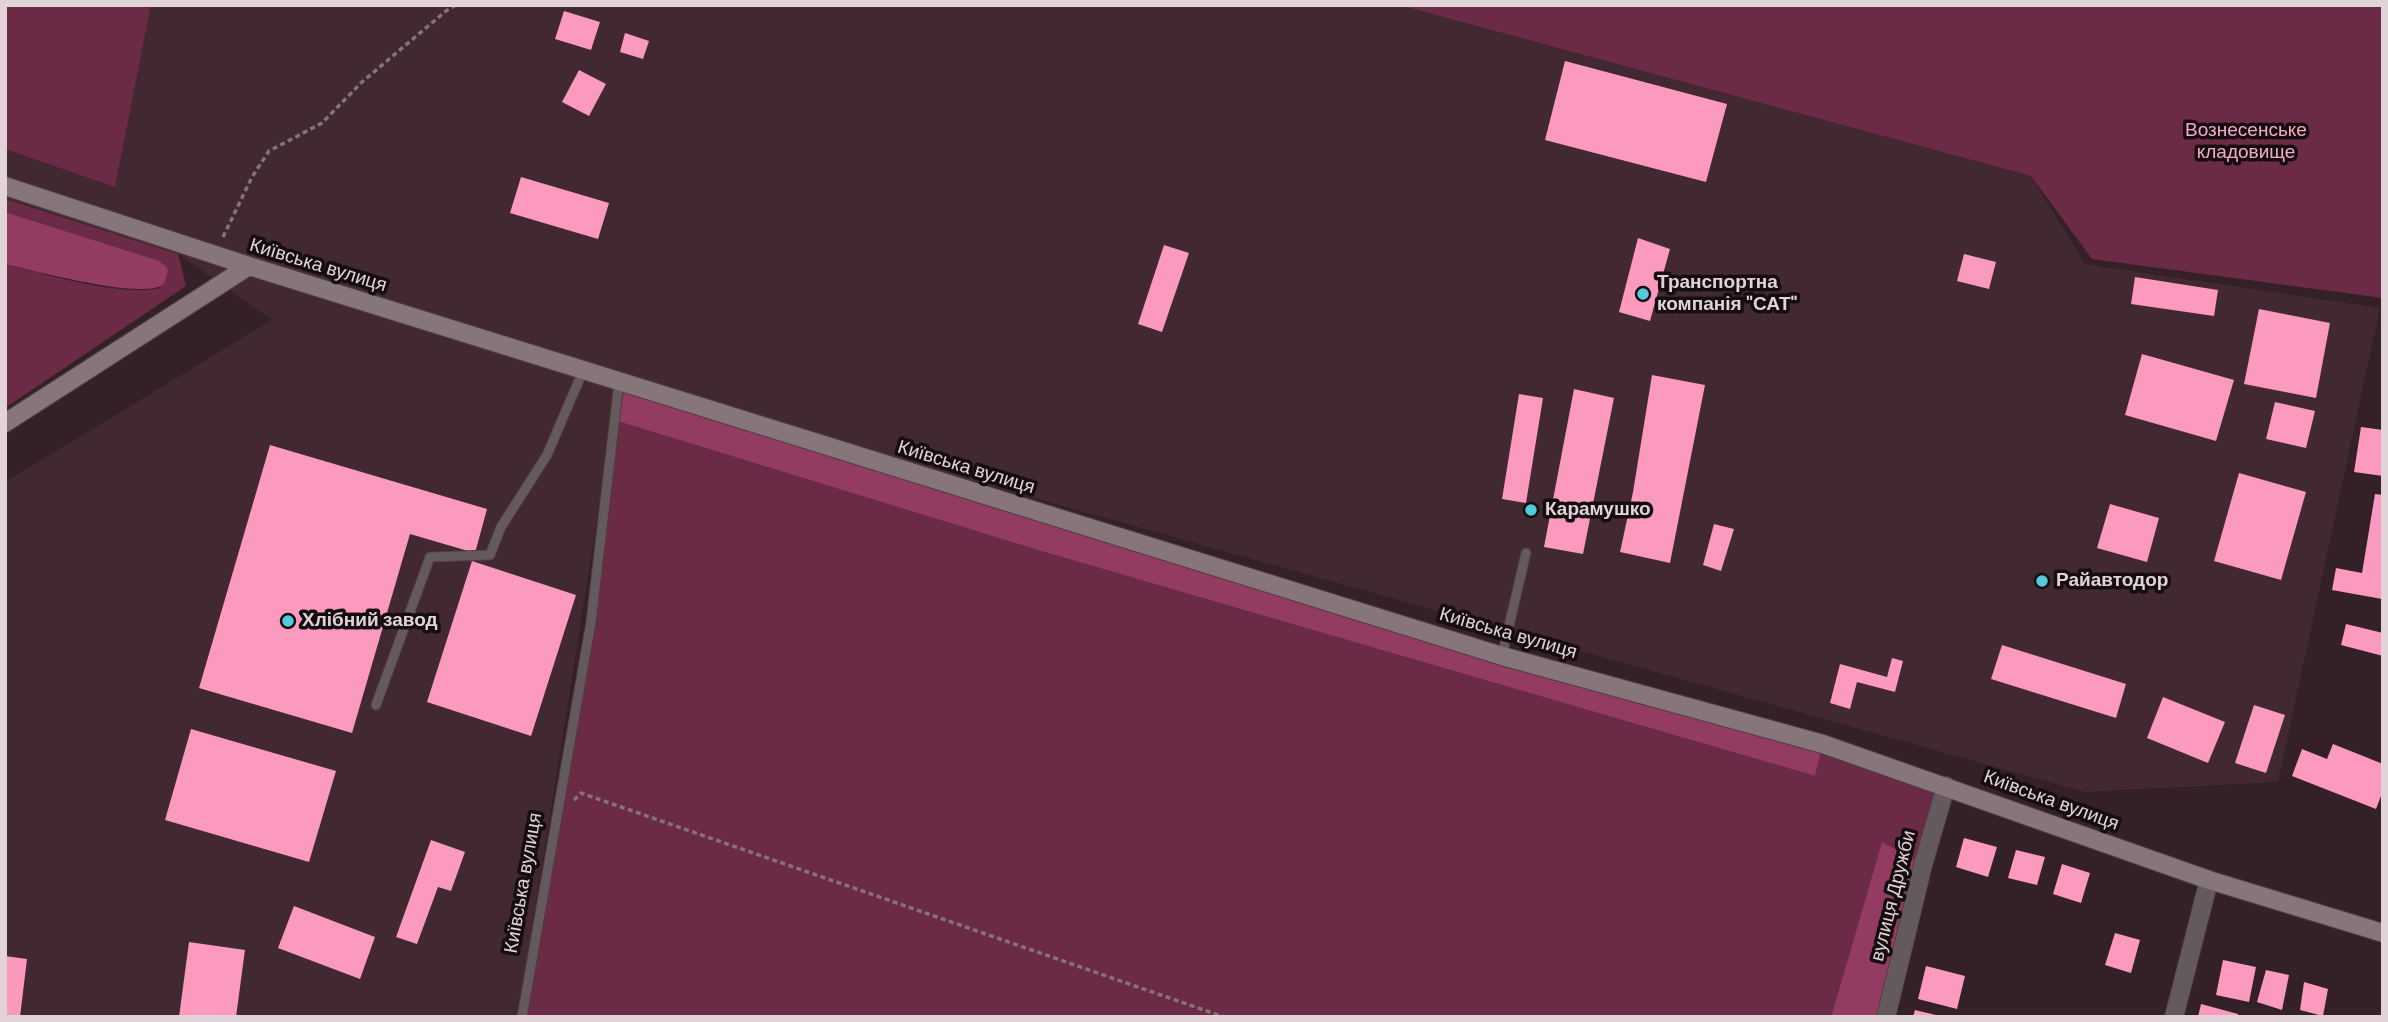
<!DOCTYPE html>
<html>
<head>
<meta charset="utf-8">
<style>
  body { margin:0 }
  #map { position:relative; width:2388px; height:1022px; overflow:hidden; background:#342027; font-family:"DM Sans",sans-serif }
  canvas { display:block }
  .frame { position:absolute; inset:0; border:7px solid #e1d3d7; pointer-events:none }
</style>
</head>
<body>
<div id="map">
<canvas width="2388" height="1022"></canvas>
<div class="frame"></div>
</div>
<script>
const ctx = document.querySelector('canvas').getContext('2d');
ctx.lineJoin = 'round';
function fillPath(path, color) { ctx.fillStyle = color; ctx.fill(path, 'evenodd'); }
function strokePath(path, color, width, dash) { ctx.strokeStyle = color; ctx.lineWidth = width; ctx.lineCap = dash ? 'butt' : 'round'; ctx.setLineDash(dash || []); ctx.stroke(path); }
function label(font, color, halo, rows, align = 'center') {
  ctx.font = font + ' "DM Sans",sans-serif'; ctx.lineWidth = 7; ctx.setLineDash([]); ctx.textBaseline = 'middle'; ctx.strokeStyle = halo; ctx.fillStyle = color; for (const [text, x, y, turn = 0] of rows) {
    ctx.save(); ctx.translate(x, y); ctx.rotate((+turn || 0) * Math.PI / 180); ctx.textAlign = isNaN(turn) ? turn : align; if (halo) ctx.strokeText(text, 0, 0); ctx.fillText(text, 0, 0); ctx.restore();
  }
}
fillPath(new Path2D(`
  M151,5h1248l632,171 54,88 295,44 -102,474 -193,10 -1466,-410 -101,635h-513v-535l267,-162 -94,-66 -173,-55v-50l110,37z`), '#412831');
fillPath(new Path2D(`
  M5,5h146l-36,182 -110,-38z
  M1399,5h984v293l-291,-39 -61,-83z
  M5,199l173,55 8,32 -181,122v-144c41,10 115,33 155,24l-3,-28 -152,-48z
  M614,420l427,131 774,225 8,-32 123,42 -23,79 -41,-22 -51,174h-1309l69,-395z`), '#6b2b46');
fillPath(new Path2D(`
  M5,212l152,48 10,7 1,4 -4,13c-19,17 -132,-14 -159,-20z
  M619,382l1204,362 -8,32 -774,-225 -427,-131z
  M1882,842l41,23 -46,152h-46z`), '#933b61');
fillPath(new Path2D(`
  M564,11l36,11 -9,28 -36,-11z
  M625,33l24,8 -6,18 -23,-7z
  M1565,61l162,43 -21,78 -161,-42z
  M579,70l27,14 -17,32 -27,-14z
  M521,177l88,26 -11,36 -88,-26z
  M1638,238l32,11 -20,72 -31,-9z
  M1164,245l25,8 -27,79 -24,-8z
  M1964,254l32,8 -7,27 -32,-8z
  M2135,277l83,13 -4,26 -83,-12z
  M2259,309l71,14 -14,75 -72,-14z
  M2142,354l92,26 -18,61 -91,-26z
  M1652,375l53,10 -35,178 -50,-11 13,-60z
  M1574,389l40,9 -31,156 -39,-7z
  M1519,394l24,4 -17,105 -24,-4z
  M2275,402l40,9 -9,37 -40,-9z
  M2361,427l22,3v46l-29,-4z
  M270,445l217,64 -12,44 -65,-19 -58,199 -153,-45z
  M2239,473l67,19 -25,88 -67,-19z
  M2375,494l8,1 -1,104 -50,-9 4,-22 26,5z
  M2110,504l49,14 -12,44 -50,-14z
  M1714,524l20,5 -13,42 -18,-6z
  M472,561l104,34 -45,141 -104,-34z
  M2346,624l37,9v23l-42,-11z
  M2002,645l124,39 -10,34 -125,-39z
  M1892,658l11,3 -8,31 -38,-10 -7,27 -20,-6 10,-39 47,13z
  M2163,697l62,25 -17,41 -61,-25z
  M2254,705l31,10 -19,58 -31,-10z
  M191,729l145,42 -27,91 -144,-42z
  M2333,744l50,20v27l-7,18 -84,-33 10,-27 25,10z
  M1964,838l33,9 -9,30 -32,-10z
  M431,840l34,12 -14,39 -13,-4 -21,57 -21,-7z
  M2016,850l29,7 -8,28 -29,-7z
  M2062,864l28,9 -9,30 -28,-9z
  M294,906l81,31 -15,42 -82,-31z
  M2115,933l25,7 -9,33 -26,-8z
  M189,942l56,8 -9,67h-57z
  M5,956l22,3 -7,58h-15z
  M2223,960l33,7 -7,35 -33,-7z
  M1926,966l39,10 -8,33 -39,-10z
  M2266,970l23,5 -7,35 -25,-8z
  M2304,982l24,7 -5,27 -23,-6z
  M2201,1004l37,10v3h-40z
  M1915,1010l25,6v1h-27z`), '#fb99be');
const service = new Path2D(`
  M1502,656l24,-103
  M376,705l54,-148 60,-2 11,-28 46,-72 36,-84
  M522,1017l69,-395 28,-240`);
const minor = new Path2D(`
  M1886,1017l37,-152 23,-79
  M2174,1017l35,-137`);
const secondary = new Path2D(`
  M5,186l244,80 1253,390 321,88 386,136 174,53
  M5,423l244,-157`);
strokePath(service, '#503d43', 11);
strokePath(minor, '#503d43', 20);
strokePath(secondary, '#503d43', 20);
strokePath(new Path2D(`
  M223,237l29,-60 17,-26 53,-28 40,-41 84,-71 10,-6
  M574,800l7,-7 643,224`), '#857379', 3.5, [5, 3.5]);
strokePath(service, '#64595d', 9);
strokePath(minor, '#64595d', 18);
strokePath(secondary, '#86757b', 18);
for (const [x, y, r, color] of [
  [1643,294,7,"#52cbd9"],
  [1531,510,7,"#52cbd9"],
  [2042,581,7,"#52cbd9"],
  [288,621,7,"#52cbd9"]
]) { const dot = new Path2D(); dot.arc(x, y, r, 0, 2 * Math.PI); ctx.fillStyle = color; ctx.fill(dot); strokePath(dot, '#160d10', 2.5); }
label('19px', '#f5abc6', '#160d10', [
  ["Вознесенське",2246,131],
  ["кладовище",2246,153]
]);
label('19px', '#e1d3d7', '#160d10', [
  ["Київська вулиця",318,266,17],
  ["Київська вулиця",966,468,17],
  ["Київська вулиця",1508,634,16],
  ["Київська вулиця",2051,801,20],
  ["Київська вулиця",524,883,-80],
  ["вулиця Дружби",1894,896,-76]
]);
label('bold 19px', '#e1d3d7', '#160d10', [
  ["Транспортна",1657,283],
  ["компанія \"САТ\"",1657,305],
  ["Карамушко",1545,510],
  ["Райавтодор",2056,581],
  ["Хлібний завод",302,621]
], 'left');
</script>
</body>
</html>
